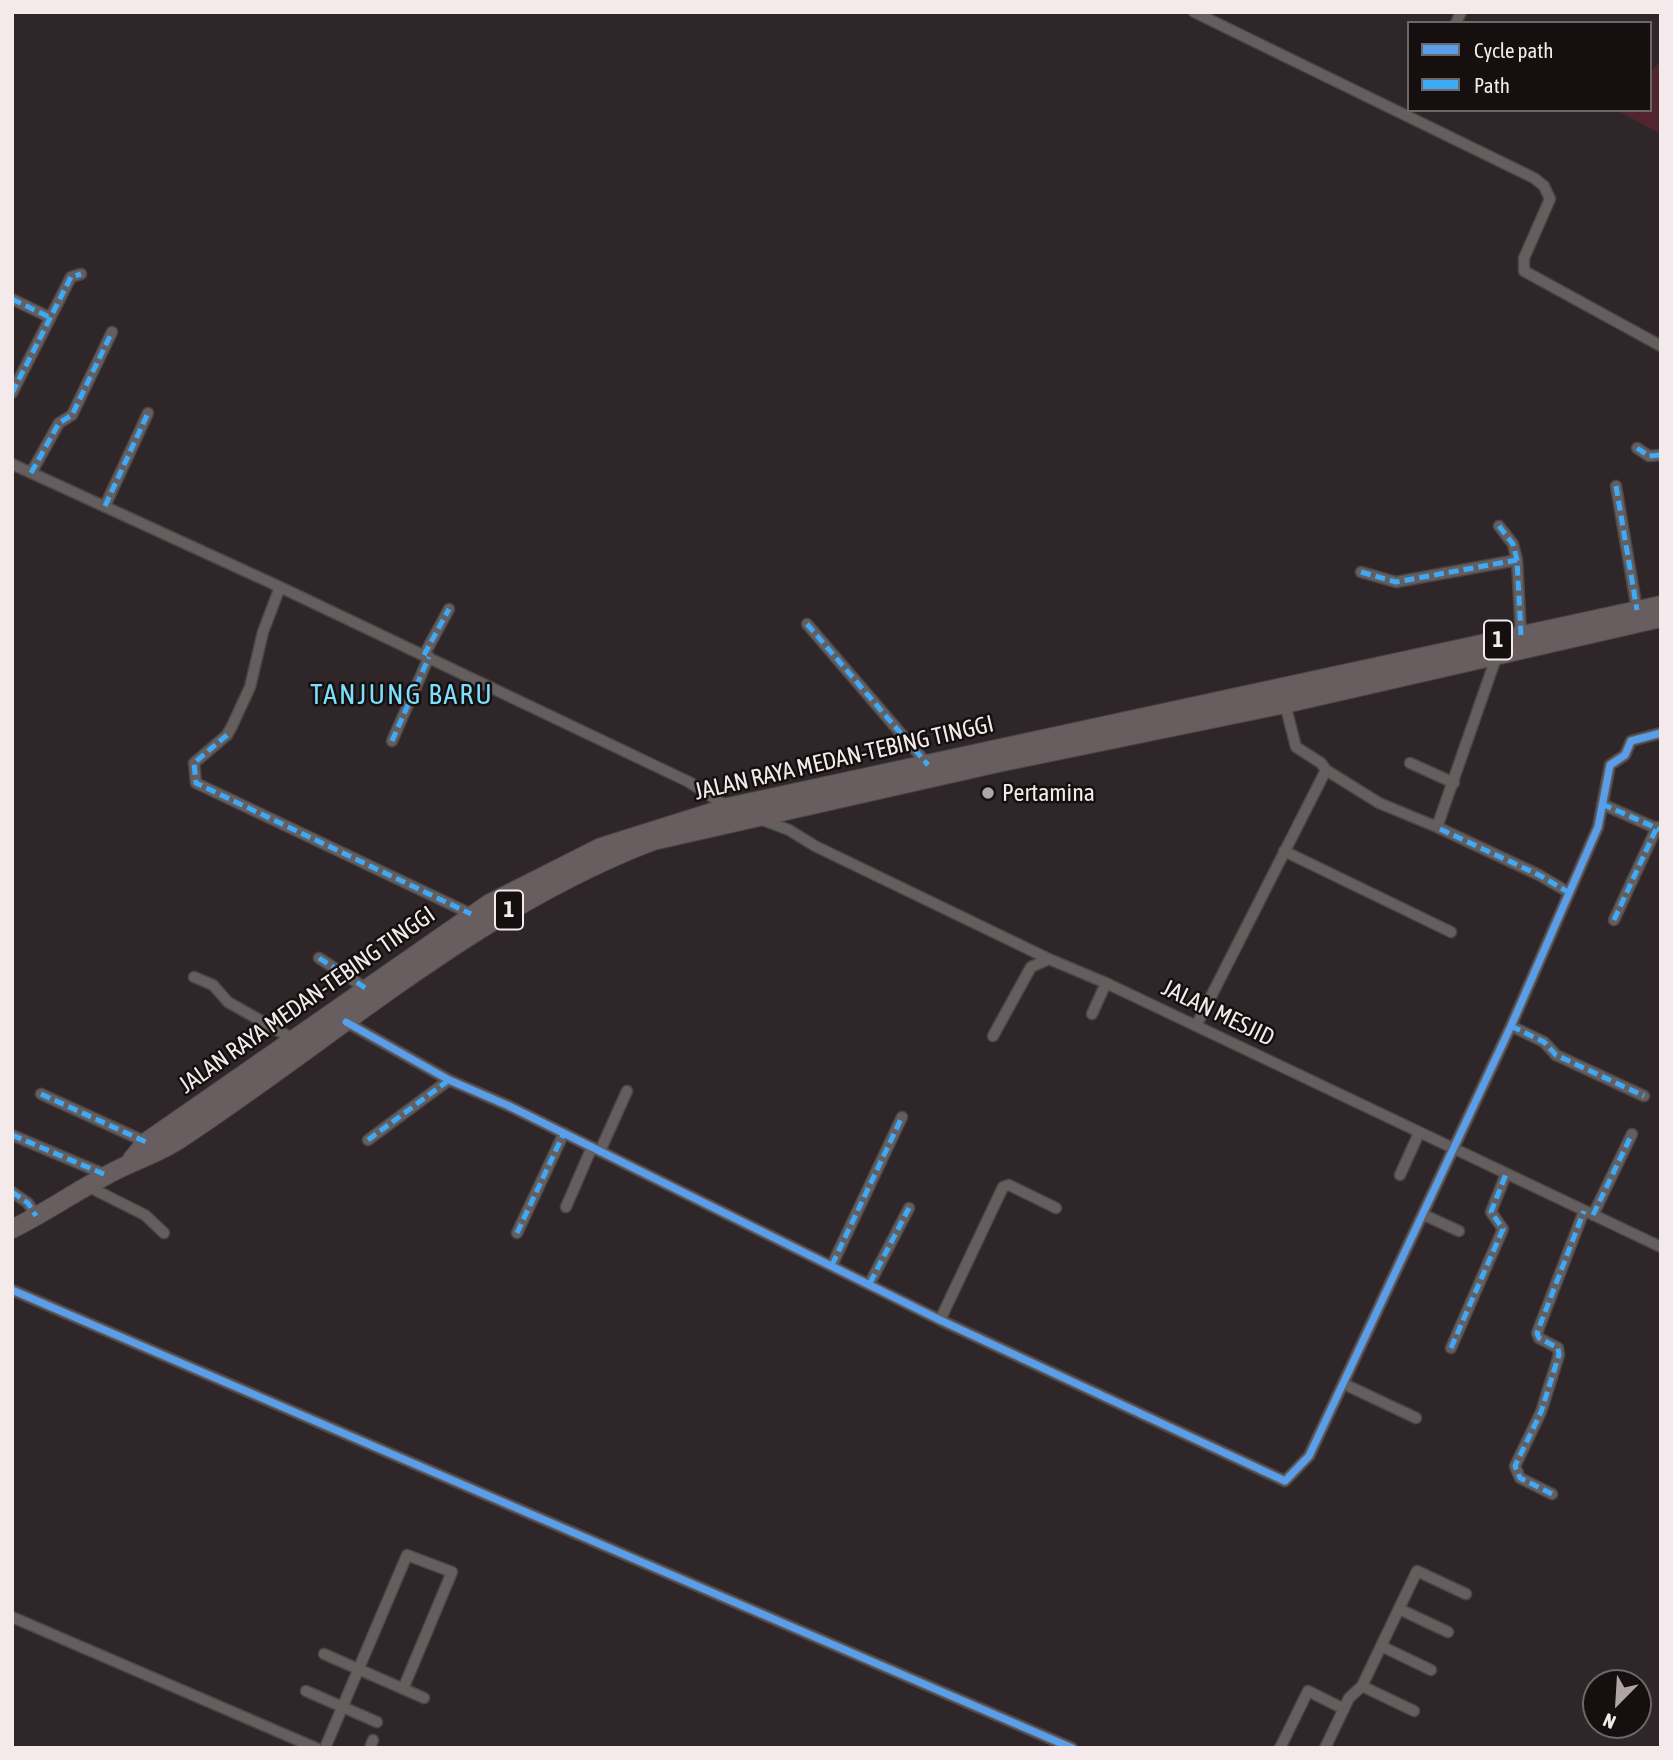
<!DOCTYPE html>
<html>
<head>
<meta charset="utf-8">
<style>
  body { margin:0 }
  #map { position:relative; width:1673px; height:1760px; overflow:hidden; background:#2e2628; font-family:"Asap Condensed",sans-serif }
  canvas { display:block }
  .frame { position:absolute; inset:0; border:14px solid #f4eaeb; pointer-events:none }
  .legend { position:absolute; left:1407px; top:21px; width:245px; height:91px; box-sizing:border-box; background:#150f0f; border:2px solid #6e6767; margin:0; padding:9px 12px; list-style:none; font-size:21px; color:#f4eaeb }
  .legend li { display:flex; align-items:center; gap:14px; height:35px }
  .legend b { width:35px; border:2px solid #6e6767 }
  .north { position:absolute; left:1582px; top:1669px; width:70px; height:70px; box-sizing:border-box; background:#150f0f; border:2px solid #6e6767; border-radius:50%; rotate:204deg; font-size:19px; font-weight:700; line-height:28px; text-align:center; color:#f4eaeb }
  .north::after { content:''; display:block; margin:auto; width:24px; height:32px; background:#afa5a7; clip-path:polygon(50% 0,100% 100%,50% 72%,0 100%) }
</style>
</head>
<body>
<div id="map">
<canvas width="1673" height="1760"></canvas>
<div class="frame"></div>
<ul class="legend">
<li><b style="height:9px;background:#5a9eea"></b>Cycle path</li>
<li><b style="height:9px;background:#3fa9f5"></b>Path</li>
</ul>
<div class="north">N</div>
</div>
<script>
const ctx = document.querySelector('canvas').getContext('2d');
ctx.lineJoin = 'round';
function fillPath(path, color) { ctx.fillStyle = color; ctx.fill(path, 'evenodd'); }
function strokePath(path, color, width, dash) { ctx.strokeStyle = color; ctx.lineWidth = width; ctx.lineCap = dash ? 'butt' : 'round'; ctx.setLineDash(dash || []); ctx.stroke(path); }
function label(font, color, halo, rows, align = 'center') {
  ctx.font = font + ' "Asap Condensed",sans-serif'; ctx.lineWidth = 5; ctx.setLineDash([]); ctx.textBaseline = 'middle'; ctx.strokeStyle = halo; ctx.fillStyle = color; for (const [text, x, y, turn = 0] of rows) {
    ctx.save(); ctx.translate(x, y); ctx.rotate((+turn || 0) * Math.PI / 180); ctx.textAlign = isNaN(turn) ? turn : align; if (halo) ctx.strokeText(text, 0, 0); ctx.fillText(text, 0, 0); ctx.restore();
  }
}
fillPath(new Path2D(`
  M1661,61v73l-45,-24h34v-38z`), '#51252f');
const minor = new Path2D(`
  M1194,12l340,166 10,8 6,13 -26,59v13l137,75
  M1456,23l5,-11
  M12,299l37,18
  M12,393l59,-116 10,-3
  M1637,448l12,8 12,-1
  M12,464l268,123 409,195 39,25
  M31,473l28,-50 13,-8 40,-83
  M1616,486l21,124
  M105,506l43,-93
  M1499,526l14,18 4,16
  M1361,572l35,10 121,-22 4,75
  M280,587l-17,45 -13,55 -18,39 -5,9 -33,28 2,20 275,131
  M807,624l121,141
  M424,655l25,-46
  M1497,655l-60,172 102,48 29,17
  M1285,704l11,43 25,16 5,7 53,33 58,24
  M392,741l37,-84
  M1410,763l44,20
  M1602,804l58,26
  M760,819l29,11 26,16 234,113 57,24 555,264
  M1284,851l167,81
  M1614,920l43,-93
  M319,958l48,31
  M194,977l19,8 15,17 65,37
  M1092,1014l14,-31
  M346,1022l103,58 60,26 431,214 345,161 24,-25 202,-430 87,-199 12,-62 15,-10 6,-14 30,-8
  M1196,1026l130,-256
  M1511,1026l33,16 12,13 88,41
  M993,1036l38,-69 18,-8
  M41,1094l105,48
  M12,1135l94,40
  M368,1140l81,-60
  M600,1151l27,-60
  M1400,1175l19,-42
  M87,1186l58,29 19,18
  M12,1192l16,11 8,13
  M566,1207l26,-60
  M1424,1215l35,16
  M1593,1215l39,-81
  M517,1233l47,-100
  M832,1265l70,-148
  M870,1283l39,-75
  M12,1290l1060,458
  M940,1320l63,-133 6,-2 47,23
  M1451,1348l52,-119 -12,-17 15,-38
  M1344,1384l72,34
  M1552,1494l-32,-16 -5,-12 26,-54 18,-57 -1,-7 -19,-10 -2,-5 47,-122
  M1399,1609l49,23
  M12,1617l304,131
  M1381,1646l50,24
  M324,1654l100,44
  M1362,1686l52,25
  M306,1691l71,31
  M325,1748l82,-193 45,17 -49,117
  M370,1748l3,-8
  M1280,1748l28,-57 36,18
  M1325,1748l24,-50 13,-12 55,-115 49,23`);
const trunk = new Path2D(`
  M132,1159l14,-17 344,-239 111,-56 127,-40 933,-202
  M12,1229c33,-16 64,-38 97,-55 23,-13 49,-20 71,-35 155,-102 297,-231 473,-298l345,-78 287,-59 376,-86`);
strokePath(minor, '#4a4445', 13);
strokePath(trunk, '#4a4445', 20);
strokePath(minor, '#645e5f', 10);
strokePath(trunk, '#685e5f', 18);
strokePath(new Path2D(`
  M12,299l37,18
  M12,393l59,-116 10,-3
  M1637,448l12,8 12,-1
  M31,473l28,-50 13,-8 40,-83
  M1616,486l21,124
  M105,506l43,-93
  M1499,526l14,18 4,16
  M1361,572l35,10 121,-22 4,75
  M807,624l121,141
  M424,655l25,-46
  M227,735l-33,28 2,20 275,131
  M392,741l37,-84
  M1602,804l59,26
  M1440,829l99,46 29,17
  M1614,920l43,-93
  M319,958l48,31
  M1511,1026l33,16 12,13 88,41
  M41,1094l105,48
  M12,1135l94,40
  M368,1140l81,-60
  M12,1192l16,11 8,13
  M1593,1215l39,-81
  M517,1233l47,-100
  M832,1265l70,-148
  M870,1283l39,-75
  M1451,1348l52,-119 -12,-17 15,-38
  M1552,1494l-32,-16 -5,-12 26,-54 18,-57 -1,-7 -19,-10 -2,-5 47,-122`), '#3fa9f5', 5, [10, 5]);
strokePath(new Path2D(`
  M346,1022l103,58 60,26 431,214 345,161 24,-25 202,-430 87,-199 12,-62 15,-10 6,-14 30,-8
  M12,1290l1060,458`), '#5a9eea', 7);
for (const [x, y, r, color] of [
  [988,793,7,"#afa5a7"]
]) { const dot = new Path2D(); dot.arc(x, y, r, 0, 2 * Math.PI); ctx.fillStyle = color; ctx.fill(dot); strokePath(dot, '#150f0f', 2.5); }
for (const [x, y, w] of [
  [1498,640,28],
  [509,910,28]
]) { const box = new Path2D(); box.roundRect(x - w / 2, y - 19.5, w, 39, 5); ctx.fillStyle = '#150f0f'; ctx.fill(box); strokePath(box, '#f4eaeb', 2); }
label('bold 23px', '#f4eaeb', null, [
  ["1",1498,640],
  ["1",509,910]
]);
label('24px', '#f4eaeb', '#150f0f', [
  ["JALAN RAYA MEDAN-TEBING TINGGI",844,758,-13],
  ["JALAN RAYA MEDAN-TEBING TINGGI",307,1000,-35],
  ["JALAN MESJID",1218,1013,26]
]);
label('24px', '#f4eaeb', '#150f0f', [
  ["Pertamina",1002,793]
], 'left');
ctx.letterSpacing = '2px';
label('28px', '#7ddffb', '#150f0f', [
  ["TANJUNG BARU",402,695]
]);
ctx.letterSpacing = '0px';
</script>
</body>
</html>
